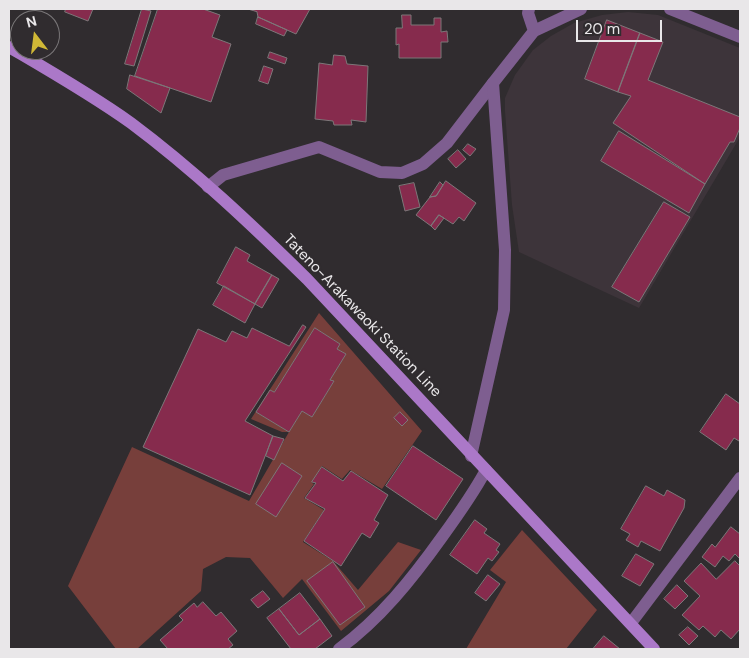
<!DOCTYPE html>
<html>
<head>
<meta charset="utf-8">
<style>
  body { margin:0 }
  #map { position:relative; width:749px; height:658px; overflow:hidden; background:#302c2f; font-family:"DM Sans",sans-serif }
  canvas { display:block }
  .frame { position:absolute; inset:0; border:10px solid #e9e7e9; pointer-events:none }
  .north { position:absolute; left:10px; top:10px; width:50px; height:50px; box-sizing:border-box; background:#302c2f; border:1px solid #7a7779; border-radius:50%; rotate:345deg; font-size:14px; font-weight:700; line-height:20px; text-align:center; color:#e9e7e9 }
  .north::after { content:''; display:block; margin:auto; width:18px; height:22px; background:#d0b836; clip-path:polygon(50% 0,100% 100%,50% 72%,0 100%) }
  .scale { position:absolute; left:576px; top:20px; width:86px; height:22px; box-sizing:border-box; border:2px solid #e9e7e9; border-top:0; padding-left:6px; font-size:15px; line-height:18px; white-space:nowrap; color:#e9e7e9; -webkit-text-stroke:4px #302c2f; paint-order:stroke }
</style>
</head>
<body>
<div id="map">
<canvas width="749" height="658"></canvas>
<div class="frame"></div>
<div class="north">N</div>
<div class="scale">20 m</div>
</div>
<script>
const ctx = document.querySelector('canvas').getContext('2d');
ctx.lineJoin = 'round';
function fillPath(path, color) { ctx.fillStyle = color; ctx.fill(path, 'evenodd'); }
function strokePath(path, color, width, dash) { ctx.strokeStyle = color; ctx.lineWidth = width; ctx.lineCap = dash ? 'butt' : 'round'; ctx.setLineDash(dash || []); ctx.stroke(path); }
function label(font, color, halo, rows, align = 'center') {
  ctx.font = font + ' "DM Sans",sans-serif'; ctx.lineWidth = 4.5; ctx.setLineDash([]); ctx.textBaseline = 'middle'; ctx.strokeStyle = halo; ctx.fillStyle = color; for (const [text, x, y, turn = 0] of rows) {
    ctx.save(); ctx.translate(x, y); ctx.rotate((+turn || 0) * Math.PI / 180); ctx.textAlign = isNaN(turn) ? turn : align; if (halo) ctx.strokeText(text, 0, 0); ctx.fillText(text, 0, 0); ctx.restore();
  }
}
fillPath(new Path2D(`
  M628,12l30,3 82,33v89l-101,171 -120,-56 -7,-47 -7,-94v-13l10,-23 18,-25 18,-14 23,-13 28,-8z`), '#3d343a');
fillPath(new Path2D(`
  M319,313l103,118 -40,58 -32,-19 -8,9 -20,-13 -10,17 2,1 -10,14 20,12 -21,32 30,19 25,29 40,-48 23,8 -32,41 -48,40 -39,-52 -19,19 -33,-40 -24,-1 -23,12 -2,22 -64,58h-21l-48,-63 64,-139 117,54 40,-69h-7l-31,-13zM315,328l25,16 -3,5 9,5 -16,26 4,1 -22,36 -10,-6 -13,21 -33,-20 14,-22 4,2z
  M522,530l75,80 -31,39h-100l40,-67 -16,-12z`), '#773f3b');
const building = new Path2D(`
  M66,9h27l-5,12 -23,-9z
  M142,9l9,2 -17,55 -9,-2z
  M158,9h45l17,6 -8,22 19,7 -20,58 -76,-26z
  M248,9h62l-14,25 -38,-17 -1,-5z
  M402,15h9v10h23v-7h7v14l6,-1 1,11h-7v16h-42v-14l-3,1v-17h6z
  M258,17l29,13 -3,6 -28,-12z
  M607,20l33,13 -22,59 -33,-13z
  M640,33l23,9 -15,38 92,37v11l-6,14h-4l-25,42 -92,-61 18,-27 -13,-4z
  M270,52l17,6 -2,6 -17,-6z
  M334,55l11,1 2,8 21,2 -2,56 -15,-2 1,5h-18l-1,-4 -18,-2 4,-56 13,2z
  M264,66l9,3 -5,15 -9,-3z
  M130,75l40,13 -9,25 -34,-24z
  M619,131l86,53 -16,29 -88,-52z
  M468,144l8,5 -6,7 -7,-6z
  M458,150l8,9 -10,9 -8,-9z
  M446,181l30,22 -12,18 -5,-4 -6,7 -14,-9 -8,11 -15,-11 14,-18 6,-1z
  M440,182l3,3 -7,11 -6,1z
  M414,183l6,24 -15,4 -6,-25z
  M664,202l26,15 -51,85 -27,-15z
  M439,215l5,3 -9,12 -4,-4z
  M236,247l14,8 -3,6 25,14 -17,29 -38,-21z
  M272,275l7,4 -17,29 -7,-4z
  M224,286l31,18 -10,19 -32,-18z
  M303,325l3,2 -61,94 28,15 -23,59 -107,-48 55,-118 28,13 6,-11 15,7 5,-10 37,18z
  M315,328l25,16 -3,5 9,5 -16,26 4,1 -22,36 -10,-6 -13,21 -33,-20 14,-22 4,2z
  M726,394l14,10v34l-1,3 -5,-3 -8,12 -26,-18z
  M400,412l8,8 -6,6 -8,-8z
  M273,436l11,3 -10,21 -8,-4z
  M413,446l50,33 -27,41 -50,-34z
  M282,463l20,13 -26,41 -20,-13z
  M322,467l21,14 8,-10 37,24 -14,25 5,3 -9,15 -8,-5 -21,33 -37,-25 21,-32 -20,-11 11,-15 -4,-1z
  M646,486l18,10 3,-6 18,10 -1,8 -24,43 -19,-10 -3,6 -12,-7 4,-6 -9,-5z
  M475,520l12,9 -3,4 16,11 -4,6 3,2 -7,9 -4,-3 -11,16 -27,-19z
  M731,527l9,7v25l-5,-5 -6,7 -6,-5 -8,11 -13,-10 10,-13 3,3z
  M636,554l18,10 -14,22 -18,-10z
  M735,561l5,5v63l-9,10 -10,-9 -6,7 -12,-11 -4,4 -17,-15 18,-19 -16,-15 17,-18 15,16z
  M333,562l32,45 -25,18 -33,-44z
  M488,575l12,9 -14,17 -11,-8z
  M677,585l11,11 -13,13 -11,-10z
  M263,591l7,8 -12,9 -7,-8z
  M300,593l20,26 -21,16 -20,-26z
  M203,602l13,14 5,-4 16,19 -9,8 5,6 -5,4h-60l-8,-9 23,-20 -4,-4 15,-13 3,4z
  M279,609l20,26 21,-16 12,17 -17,13h-24l-24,-31z
  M688,627l10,9 -9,9 -10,-10z
  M604,636l16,13h-27z`);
fillPath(building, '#862b4d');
strokePath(building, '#7d7779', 1);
strokePath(new Path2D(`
  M208,187l15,-12 96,-28 61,25 22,1 21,-9 24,-21 46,-60
  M631,623l109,-145`), '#7e5e90', 12);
strokePath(new Path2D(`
  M529,9l-1,4 6,18
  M670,9l70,28
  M471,456l33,-146 1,-60 -12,-167 41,-52 47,-22
  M339,649c41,-30 73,-70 103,-112 16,-22 31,-43 44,-67`), '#7e5e90', 12);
strokePath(new Path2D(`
  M9,47c41,24 83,48 122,76 63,47 120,101 176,156l347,370`), '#ab78c8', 12);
label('15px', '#e9e7e9', '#302c2f', [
  ["Tateno-Arakawaoki Station Line",362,316,46]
]);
</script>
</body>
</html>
